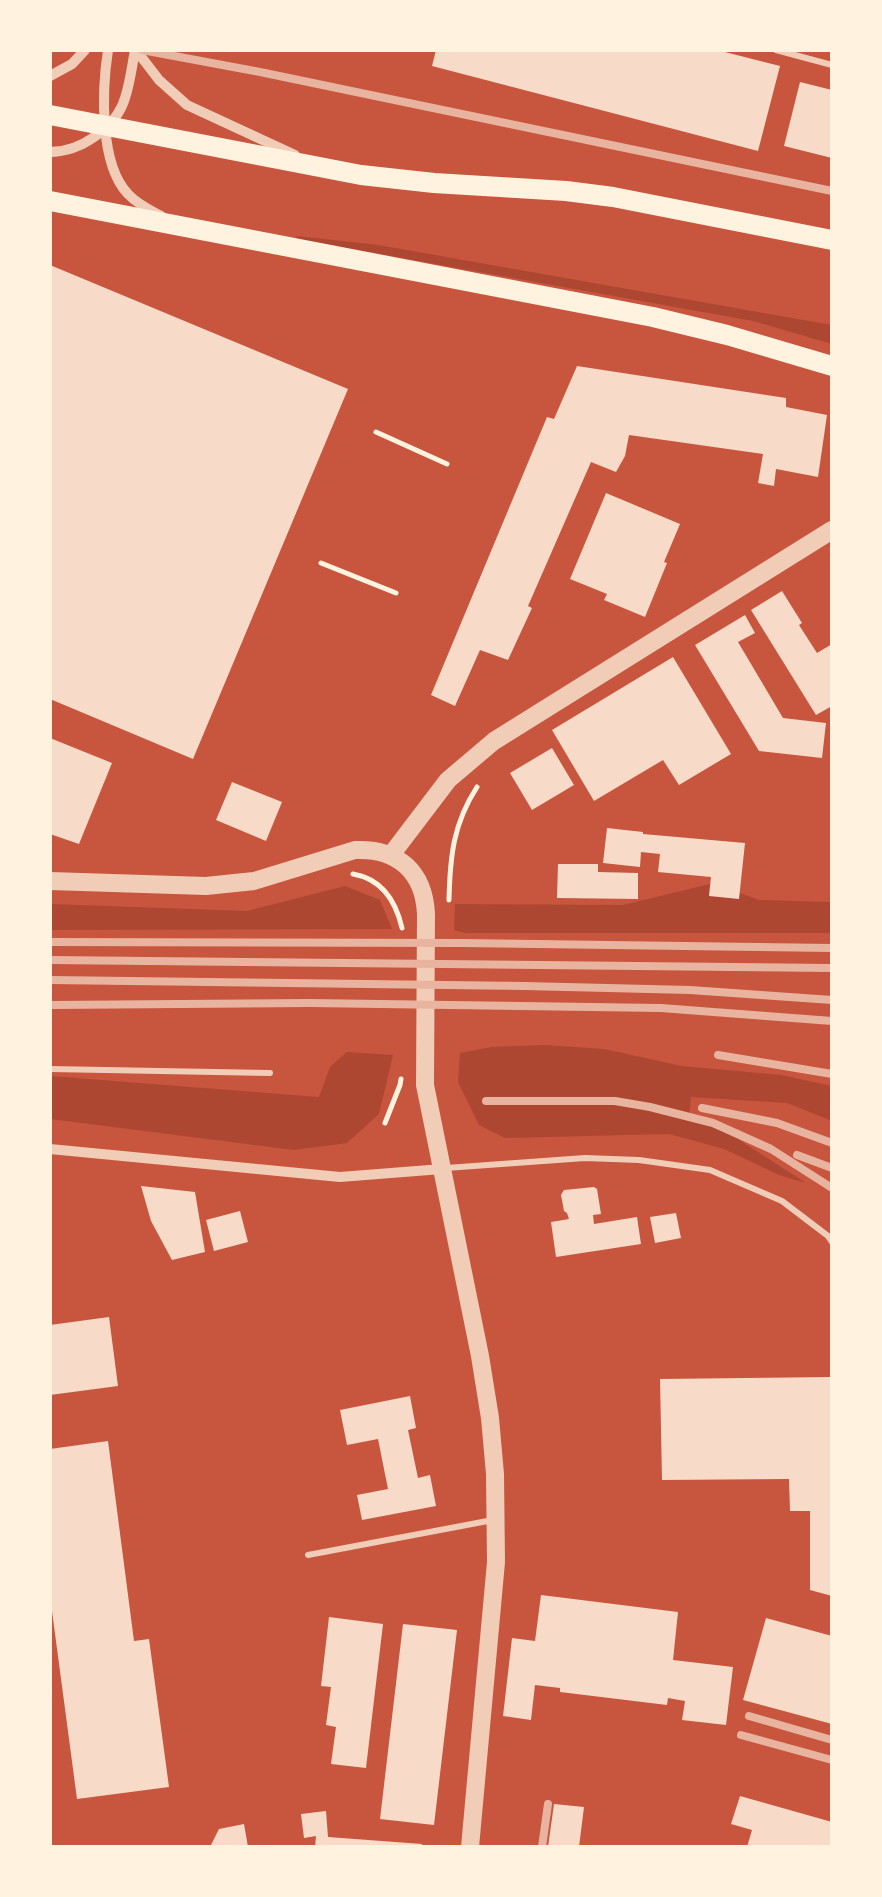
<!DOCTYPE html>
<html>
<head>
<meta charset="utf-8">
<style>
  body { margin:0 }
  #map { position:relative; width:882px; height:1897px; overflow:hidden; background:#c8553d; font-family:"Playfair Display",serif }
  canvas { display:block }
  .frame { position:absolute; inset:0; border:52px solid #fff3e0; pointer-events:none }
</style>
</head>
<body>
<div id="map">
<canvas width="882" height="1897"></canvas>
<div class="frame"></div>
</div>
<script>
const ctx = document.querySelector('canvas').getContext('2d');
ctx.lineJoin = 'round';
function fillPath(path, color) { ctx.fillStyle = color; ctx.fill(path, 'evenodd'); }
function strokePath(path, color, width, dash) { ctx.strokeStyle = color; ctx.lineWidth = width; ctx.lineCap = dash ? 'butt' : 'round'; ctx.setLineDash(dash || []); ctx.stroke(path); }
fillPath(new Path2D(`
  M297,236l81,9 454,80v19l-79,-23 -457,-82z
  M714,883l45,17 73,2v31h-367l-11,-3 1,-26 168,1z
  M345,886l35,14 12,29 -342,1v-26l197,7z
  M545,1045l59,4 78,17 99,9 51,11v35l-45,-18 -96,-6 -2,19 41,18 76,49 -27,-8 -55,-26 -55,-15 -164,4 -26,-13 -21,-43 2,-29 32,-6z
  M347,1052l46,3 -14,59 -32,29 -53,7 -244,-31v-43l269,21 11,-30z`), '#ae4732');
fillPath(new Path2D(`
  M436,50h281l63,16 -22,85 -326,-85z
  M800,82l32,8v68l-48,-12z
  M50,265l298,124 -155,370 -143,-60z
  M577,366l209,32v9l41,8 -9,62 -42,-8 -2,17 -16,-3 5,-29 -134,-19 -4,21 -9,16 -25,-10 -63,144 4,2 -24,52 -28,-10 -25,56 -24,-11 116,-278 7,2z
  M606,493l74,31 -16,38 3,1 -22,54 -41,-17 3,-6 -37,-15z
  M782,591l20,32 -3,2 18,28 15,-9v62l-16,9 -65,-105z
  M745,615l10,18 -17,9 45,76 43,5 -4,35 -63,-7 -64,-106z
  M673,657l58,97 -52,31 -16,-25 -69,41 -42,-71z
  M50,738l62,25 -33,81 -29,-10z
  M552,748l22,37 -42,25 -22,-37z
  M232,782l50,20 -16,39 -50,-21z
  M607,828l36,4v2l102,9 -6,56 -30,-3 2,-19 -53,-5 2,-18 -19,-2 -1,15 -37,-4z
  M558,864h40v8l40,1v26l-81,-1z
  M141,1186l54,6 10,60 -33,8 -21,-39z
  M594,1187l3,2 4,25 -8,1 1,9 43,-7 4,27 -85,13 -5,-35 18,-3 -2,-6 -3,-2 -3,-16 3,-5z
  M240,1211l8,31 -34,9 -8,-31z
  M676,1213l5,25 -26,5 -5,-26z
  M109,1317l9,69 -68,9v-70z
  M832,1377v219l-22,-6v-79h-20l-1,-32 -127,1 -2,-101z
  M410,1396l6,32 -8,2 10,48 12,-3 6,31 -74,14 -5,-25 31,-6 -10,-50 -31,6 -7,-35z
  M108,1441l26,200 15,-2 20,148 -92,12 -27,-203v-147z
  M541,1595l137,17 -5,48 60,7 -7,58 -44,-5 3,-19 -17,-3 -1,7 -107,-13v-4l-25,-3 -4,35 -28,-4 9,-78 23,3z
  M329,1617l54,7 -17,144 -35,-4 5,-37 -10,-2 5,-38 -10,-1z
  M766,1618l66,18v88l-89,-24z
  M403,1624l54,6 -23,195 -54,-6z
  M740,1796l92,26v25h-85l5,-17 -21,-6z
  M554,1804l30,3 -5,40h-31z
  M326,1811l2,26 94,7v3h-107l1,-11 -12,2 -3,-24z
  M244,1824l4,23h-38l9,-18z`), '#f7dbc8');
strokePath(new Path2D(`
  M376,432l71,32
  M321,563l75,30
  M353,874c29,5 43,28 49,54
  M449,900c1,-43 4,-76 28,-113
  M385,1123l15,-38 1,-6`), '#fff3e0', 5);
strokePath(new Path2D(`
  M776,50l56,15
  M50,1069l220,4
  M446,1168l139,-10 54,2 71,10 72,31 46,35 4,6
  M308,1555l185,-35`), '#f1ccb7', 6);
strokePath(new Path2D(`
  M108,50c-6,39 -9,114 20,144 9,10 22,16 33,22
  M136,50l23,30 28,25 108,50
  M50,76l22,-12 13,-14
  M50,152c30,0 66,-24 75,-54 5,-15 7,-32 10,-48
  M50,1149l290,28 102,-8`), '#f1ccb7', 10);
strokePath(new Path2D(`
  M391,855l57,-75 46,-39 338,-211
  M50,881l156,5 48,-5 101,-31c43,-2 69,22 71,64l-1,171 55,271 10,62 5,56 1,88 -26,285`), '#f1ccb7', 18);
strokePath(new Path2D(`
  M50,115l311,60 73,8 132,8 47,6 219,43
  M50,201l603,116 74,18 105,31`), '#fff3e0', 20);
strokePath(new Path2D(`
  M142,50l118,22 572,119
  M50,942l412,1 370,5
  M50,960l782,8
  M50,980l475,6 165,4 142,10
  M50,1005l260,-2 351,5 171,13
  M718,1055l114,19
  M486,1101h129l35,6 63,16 58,26 61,39
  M702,1108l75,15 55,20
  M797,1155l35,13
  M749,1716l83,24
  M741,1735l91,25
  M542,1847l6,-43`), '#e9b49f', 8);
</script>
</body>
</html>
